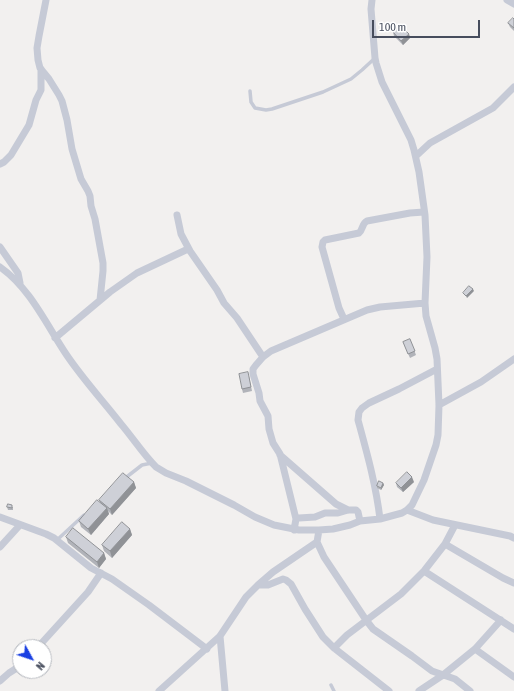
<!DOCTYPE html>
<html>
<head>
<meta charset="utf-8">
<style>
  body { margin:0 }
  #map { position:relative; width:514px; height:691px; overflow:hidden; background:#f2f0ef; font-family:"Asap Condensed",sans-serif }
  canvas { display:block }
  .north { position:absolute; left:12px; top:639px; width:40px; height:40px; box-sizing:border-box; background:#fff; border:1px solid #b5b8be; border-radius:50%; rotate:130deg; font-size:11px; font-weight:700; line-height:16px; text-align:center; color:#474d5d }
  .north::after { content:''; display:block; margin:auto; width:14px; height:18px; background:#193fe2; clip-path:polygon(50% 0,100% 100%,50% 72%,0 100%) }
  .scale { position:absolute; left:372px; top:20px; width:108px; height:18px; box-sizing:border-box; border:2px solid #474d5d; border-top:0; padding-left:5px; font-size:12px; line-height:14px; white-space:nowrap; color:#474d5d; -webkit-text-stroke:3px #fff; paint-order:stroke }
</style>
</head>
<body>
<div id="map">
<canvas width="514" height="691"></canvas>
<div class="north">N</div>
<div class="scale">100 m</div>
</div>
<script>
const ctx = document.querySelector('canvas').getContext('2d');
ctx.lineJoin = 'round';
function strokePath(path, color, width, dash) { ctx.strokeStyle = color; ctx.lineWidth = width; ctx.lineCap = dash ? 'butt' : 'round'; ctx.setLineDash(dash || []); ctx.stroke(path); }
function fillPath(path, color) { ctx.fillStyle = color; ctx.fill(path, 'evenodd'); }
strokePath(new Path2D(`
  M250,91l1,11 4,6 11,2 6,-1 51,-17 28,-13 11,-9 13,-12
  M124,479l18,-14 10,-2
  M57,540l27,-25
  M331,685l3,6`), '#c6cad6', 3.5);
strokePath(new Path2D(`
  M46,0l-7,36 -2,12 1,12 2,8 9,11 10,16 3,6 5,19 5,29 9,30 7,12 2,5 1,10 4,13 8,44v8l-3,29
  M507,0l7,4
  M416,156l14,-13 63,-35 21,-21
  M0,164l4,-2 7,-7 18,-30 7,-25 5,-10v-21
  M177,215l4,19 9,17 27,39 7,13 13,15 26,39
  M0,247l18,26 2,10
  M0,267c30,21 46,57 66,87 16,24 37,47 55,70 12,14 22,30 35,43l10,6 20,8 48,24 21,12 19,8 25,5h20l14,-1 17,-4 10,-4 20,-2 22,-6 5,-3 5,-5 12,-25 12,-35 2,-10 1,-30 -2,-46 -2,-11 -9,-32 -1,-13 2,-46 -2,-42 -6,-43 -5,-22 -3,-10 -29,-58 -6,-19 -1,-5 -4,-49 1,-9
  M344,319l-5,-11 -17,-61 1,-5 2,-2 34,-7c4,-3 3,-10 8,-12l43,-8 14,-1
  M55,338l55,-46 27,-19 51,-24
  M439,405l42,-23 33,-23
  M280,455l56,49 12,6
  M407,510l26,10 77,16 4,2
  M0,517l46,17 8,4 37,30 21,11 37,26 58,44
  M296,519l3,-1 16,-1 10,-4h13l10,-3h8l2,2 2,9
  M380,519c-4,-34 -13,-66 -22,-99l1,-8 3,-4 7,-5 30,-14 38,-20
  M294,530l2,-11 -16,-65 -7,-11 -4,-14 -1,-13 -8,-15 -1,-8 -6,-19v-5l3,-4 7,-8 8,-6 96,-41 13,-3 45,-4
  M317,542l7,15 42,63 7,9 39,27 20,15 23,8 15,12
  M445,544l58,34 11,5
  M0,547l20,-22
  M424,571l90,58
  M258,585h10l15,-6 3,1 5,4 14,25 18,28 11,11 55,43
  M220,636l5,55
  M38,647l50,-55 13,-19
  M334,648l13,-13 54,-41 23,-23 21,-27 10,-19
  M475,649l39,28
  M0,681l9,-8 11,-7
  M159,691l61,-55 26,-39 12,-12 15,-13 44,-30 2,-12
  M419,691l24,-16 32,-26 26,-29`), '#c6cad6', 7);
fillPath(new Path2D(`
  M514,19v12l-4,-4 -2,-4z
  M393,32l16,2 1,4 -7,7 -9,-9z
  M410,339l6,16 -6,3 -7,-16z
  M249,376l3,15 -9,2 -1,-4z
  M134,482l2,6 -24,27 -4,-4 1,3 -18,21 -10,-8 -2,-6 21,-18 -1,-3z
  M414,482l-11,10 -6,-5 -1,-4z
  M383,483l1,2 -3,5 -4,-2v-2z
  M7,507h6v3h-5z
  M130,529l2,6 -20,23 -8,-7 -2,-6z
  M66,537l38,16 2,6 -7,9 -31,-25z`), '#b1b3b9');
fillPath(new Path2D(`
  M409,34l1,4 -7,7 -2,-4z
  M473,289l1,2 -7,7 -1,-2z
  M412,477l2,5 -11,10 -2,-4z
  M134,482l2,6 -24,27 -2,-6z
  M383,483l1,2 -3,5v-2z
  M107,508l2,6 -18,21 -3,-6z
  M130,529l2,6 -20,23 -2,-7z
  M104,553l2,6 -7,9 -2,-6z`), '#909296');
const building = new Path2D(`
  M513,18l1,1v9l-6,-5z
  M400,25l9,9 -8,7 -8,-9z
  M469,286l4,3 -7,7 -3,-3z
  M410,339l5,12 -7,3 -5,-12z
  M248,372l3,15 -9,2 -3,-15z
  M407,472l5,5 -11,11 -5,-5z
  M123,473l11,9 -24,27 -11,-9z
  M379,481l4,2 -2,5 -4,-2z
  M97,500l10,8 -19,21 -9,-8z
  M8,504l4,1v3l-5,-1z
  M122,522l8,7 -20,22 -8,-6z
  M73,528l31,25 -7,9 -31,-25z`);
fillPath(building, '#ced0d7');
strokePath(building, '#909296', 1);
</script>
</body>
</html>
